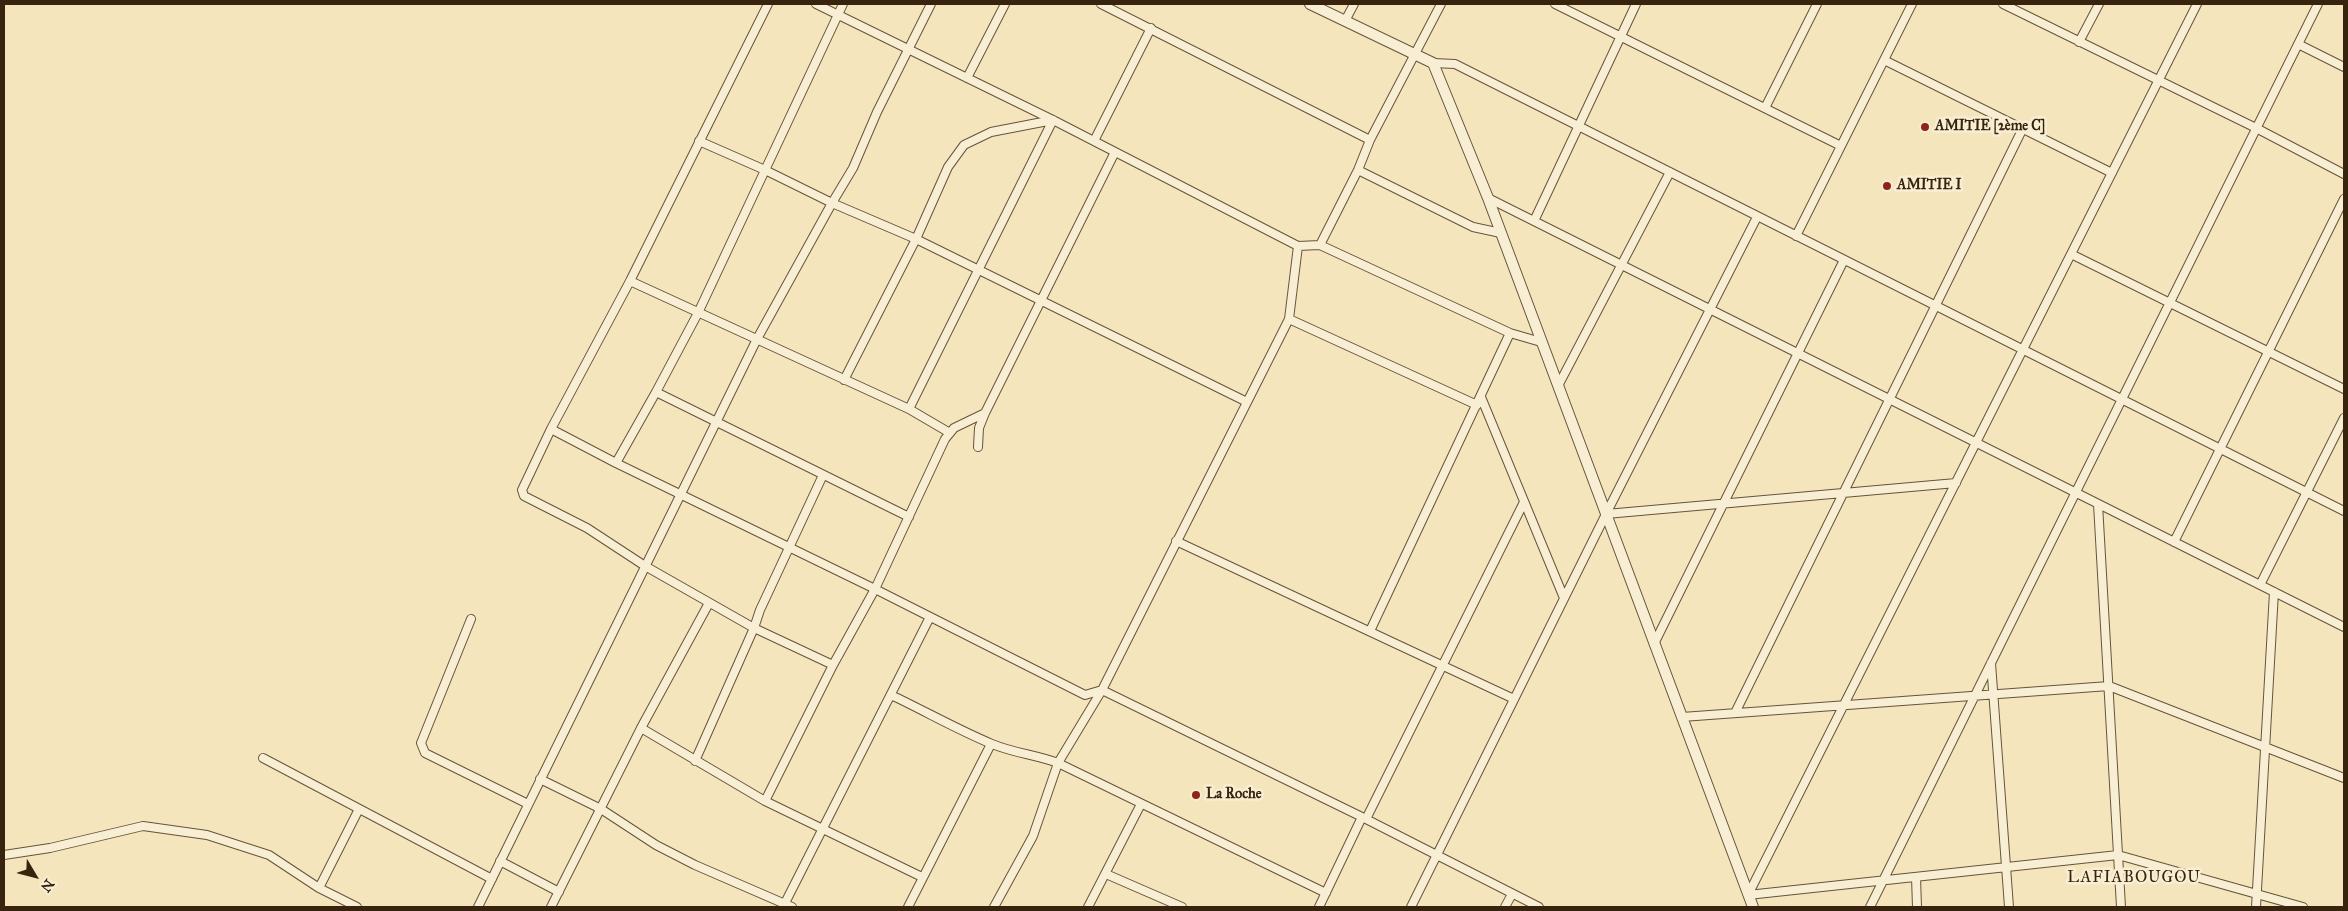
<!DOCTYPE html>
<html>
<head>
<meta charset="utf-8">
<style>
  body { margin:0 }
  #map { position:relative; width:2348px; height:911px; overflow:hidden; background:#f4e5bc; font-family:"IM FELL Great Primer",serif }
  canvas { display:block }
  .frame { position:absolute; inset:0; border:5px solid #37230e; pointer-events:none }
  .north { position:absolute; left:10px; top:851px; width:50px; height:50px; -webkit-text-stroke:4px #f8eed3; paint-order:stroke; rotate:127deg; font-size:14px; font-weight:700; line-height:20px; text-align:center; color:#37230e }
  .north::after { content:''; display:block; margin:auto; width:18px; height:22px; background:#37230e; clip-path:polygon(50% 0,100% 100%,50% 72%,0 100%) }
</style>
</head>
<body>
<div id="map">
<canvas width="2348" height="911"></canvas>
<div class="frame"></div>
<div class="north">N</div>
</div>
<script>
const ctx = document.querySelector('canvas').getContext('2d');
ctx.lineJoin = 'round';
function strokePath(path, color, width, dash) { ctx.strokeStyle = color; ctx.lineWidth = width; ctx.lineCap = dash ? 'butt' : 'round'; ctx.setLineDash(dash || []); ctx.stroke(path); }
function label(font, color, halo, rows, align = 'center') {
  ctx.font = font + ' "IM FELL Great Primer",serif'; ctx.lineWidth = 5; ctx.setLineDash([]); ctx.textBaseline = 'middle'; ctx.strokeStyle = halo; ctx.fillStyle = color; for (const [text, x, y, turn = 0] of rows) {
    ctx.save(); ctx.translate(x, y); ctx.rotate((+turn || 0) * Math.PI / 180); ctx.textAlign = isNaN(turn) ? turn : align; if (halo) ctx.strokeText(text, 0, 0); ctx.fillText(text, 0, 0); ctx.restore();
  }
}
const minor = new Path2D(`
  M816,4l237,116 245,126
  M843,4l-145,309 -42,79 253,125
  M1101,4l269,136
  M1555,4l286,142
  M2003,4l253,124 88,46
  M2197,4l-449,891 370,-40 185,52
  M1345,21l9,-17
  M2079,42l20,-38
  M2298,44l46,23
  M1884,60l228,113
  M1433,63l22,1 889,447
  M967,78l38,-74
  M1765,108l52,-104
  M699,141l66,29 67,33 84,36 331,163
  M1094,141l57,-113
  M1358,170l115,57 28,6
  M1488,198l856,429
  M1534,221l102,-217
  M1796,236l116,-232
  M1320,245l190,88 31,9
  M2071,254l273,135
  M630,281l279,128 41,24
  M1289,319l188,86
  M844,380l72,-141 32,-72 16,-22 27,-13 62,-12
  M1558,386l112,-214
  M656,392l-40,71 259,126 210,106 17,-5 260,127 177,90
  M1481,397l83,201
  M909,409l144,-289
  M551,429l-29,61 2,6 63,32 58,38 109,62 79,37
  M978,447l1,-19 6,-15 130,-261
  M616,463l-65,-34 79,-148 138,-277
  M2098,504l23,403
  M1606,514l350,-31
  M1176,541l338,158
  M2174,542l170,-343
  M2260,585l84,-167
  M471,619l-50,124 4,10 103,51
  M1370,631l140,-298
  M1654,644l190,-384
  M1991,663l18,244
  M891,695c34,16 67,35 101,49 22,9 44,11 66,19l268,130
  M1735,713l288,-585
  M1682,717l427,-31 235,92
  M641,728l124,73 157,76
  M263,758l229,121
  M695,761l59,-133 6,-18 63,-135
  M540,779l61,30 55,36 39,20 97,42
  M765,801l68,-136 42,-76 70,-150 9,-11 31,-15
  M1366,819l158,-317
  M4,855l46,-7 93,-22 64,9 62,20 50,33 38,19
  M500,861l59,31
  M1106,874l76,33
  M1916,877l1,30
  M319,888l40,-79
  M478,907l279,-568 75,-136 21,-35 24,-56 54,-108
  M551,907l90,-179 68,-125
  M783,907l147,-290
  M908,907l83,-163
  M994,907l39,-71 25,-73 44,-73 187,-371 9,-73 22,-1 38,-75 12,-30 71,-136
  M1088,907l53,-103
  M1319,907l43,-90
  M1411,907l195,-393 151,-297
  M1505,907l7,-13
  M1870,907l448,-903
  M2256,907l18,-315`);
const tertiary = new Path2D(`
  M1310,4l123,59 55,135 265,709`);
strokePath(minor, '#66543a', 10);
strokePath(tertiary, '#66543a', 12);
strokePath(minor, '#f8eed3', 8);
strokePath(tertiary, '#f8eed3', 10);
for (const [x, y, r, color] of [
  [1925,127,5,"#8f2418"],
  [1887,186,5,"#8f2418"],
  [1196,795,5,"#8f2418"]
]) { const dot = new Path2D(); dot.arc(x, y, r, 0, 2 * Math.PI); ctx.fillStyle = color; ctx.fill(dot); strokePath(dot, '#f8eed3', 2); }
label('bold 14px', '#37230e', '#f8eed3', [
  ["AMITIE [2ème C]",1935,127],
  ["AMITIE I",1897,186],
  ["La Roche",1206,795]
], 'left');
ctx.letterSpacing = '1px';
label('16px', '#37230e', '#f8eed3', [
  ["LAFIABOUGOU",2134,878]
]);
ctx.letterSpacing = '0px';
</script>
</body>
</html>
